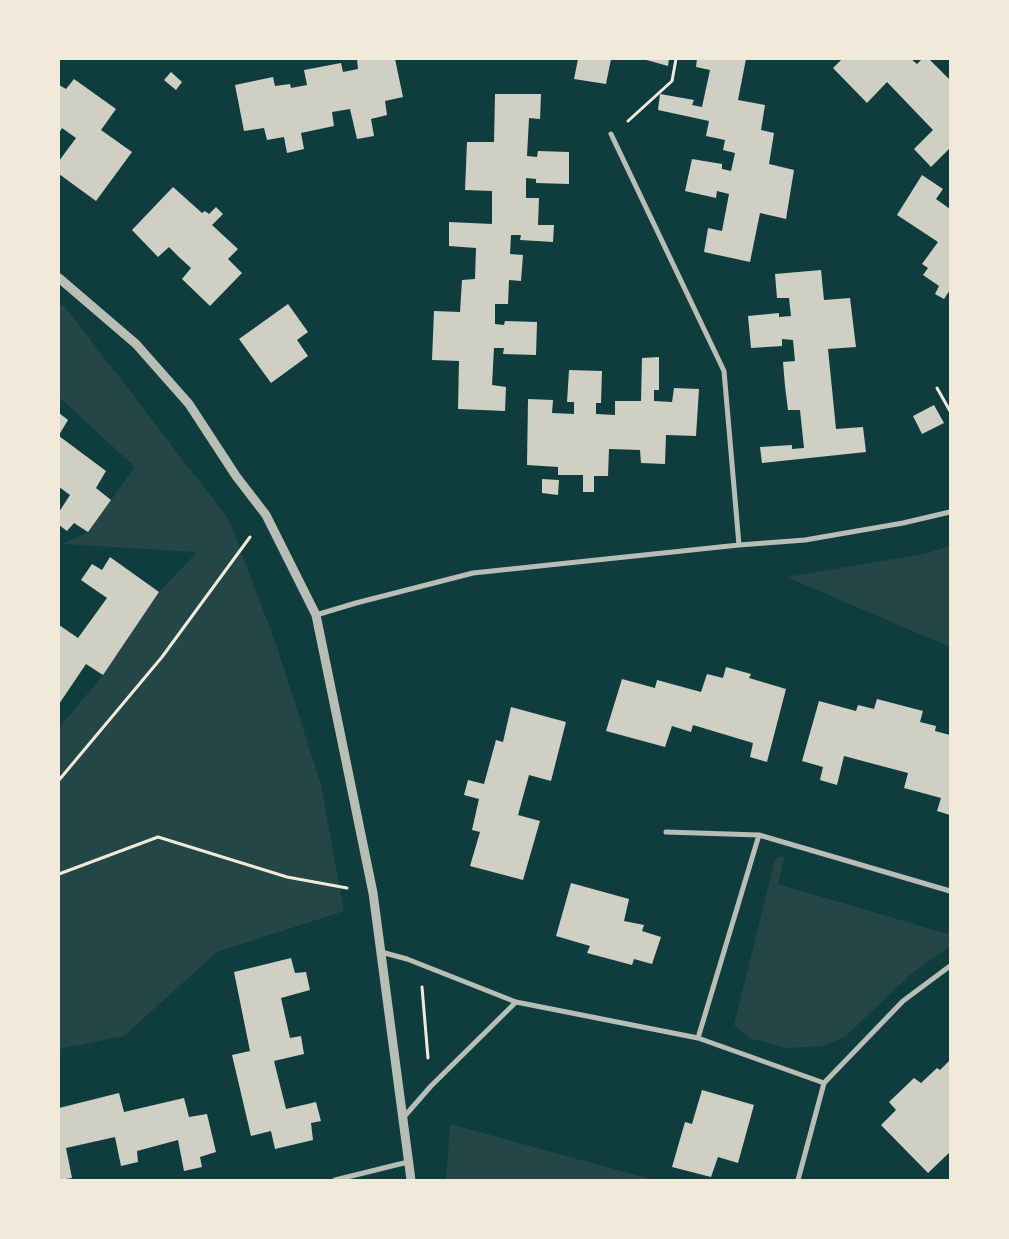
<!DOCTYPE html>
<html>
<head>
<meta charset="utf-8">
<style>
  body { margin:0 }
  #map { position:relative; width:1009px; height:1239px; overflow:hidden; background:#0f3d3e; font-family:"Alegreya Sans",sans-serif }
  canvas { display:block }
  .frame { position:absolute; inset:0; border:60px solid #f1e9da; pointer-events:none }
</style>
</head>
<body>
<div id="map">
<canvas width="1009" height="1239"></canvas>
<div class="frame"></div>
</div>
<script>
const ctx = document.querySelector('canvas').getContext('2d');
ctx.lineJoin = 'round';
function fillPath(path, color) { ctx.fillStyle = color; ctx.fill(path, 'evenodd'); }
function strokePath(path, color, width, dash) { ctx.strokeStyle = color; ctx.lineWidth = width; ctx.lineCap = dash ? 'butt' : 'round'; ctx.setLineDash(dash || []); ctx.stroke(path); }
fillPath(new Path2D(`
  M59,303l7,5 163,212 47,124 45,141 23,126 -127,41 -93,84 -65,13v-321l44,-53 56,-83 38,-40 -135,-8 26,-12 47,-65 -76,-70z
  M950,546v101l-163,-70 137,-23z
  M785,855l-7,29 170,50 2,-5v17l-39,28 -66,63 -23,9 -36,2 -37,-10 -15,-13 41,-166z
  M450,1124l204,56h-208z`), '#244646');
fillPath(new Path2D(`
  M357,59h38l8,38 -18,4 2,14 -16,4 3,17 -17,3 -7,-30 -18,3 2,14 -33,7 3,16 -17,4 -3,-16 -17,3 -3,-12 -20,3 -9,-46 38,-8 2,9 15,-2 1,4 16,-3 -3,-15 37,-7 2,9 15,-3z
  M578,59h33l-5,25 -32,-5z
  M643,59h26l-1,7z
  M697,59h49l-8,41 27,5 -4,25 13,3 -5,31 25,6 -8,49 -26,-6 -10,49 -46,-10 4,-24 14,3 7,-37 -12,-3 -1,7 -31,-7 7,-32 30,5v5l9,2 4,-18 -12,-3 2,-10 -19,-4 3,-15 -51,-11 2,-16 34,6 -2,5 10,2 8,-37 -14,-3z
  M842,59h69l6,5 5,-5h7l21,21v68l-19,19 -17,-18 19,-19 -46,-48 -20,21 -34,-35z
  M171,72l11,10 -6,8 -12,-10z
  M74,79l42,30 -15,21 31,22 -36,49 -37,-27v-13l17,-23 -14,-10 -3,5v-48l7,4z
  M495,94h46l-1,25 -11,-1 -2,38 10,1 1,-6 31,1v32l-33,-1v-4l-10,-1v20h13l-1,27h16l-1,17 -33,-2 1,-5h-10l-1,19 13,1 -2,26 -12,-1 -1,24h-13v20l9,1 1,-4 32,1 -1,33 -33,-1 1,-6h-10l-2,37 14,2 -1,24 -47,-2 1,-48 -27,-1 2,-49 26,1 2,-32 13,-1 1,-31 -27,-2v-24l43,2v-33l-27,-1 2,-48h27z
  M922,175l21,14 -7,10 14,10v81l-6,9 -9,-5 4,-8 -16,-11 5,-7 -6,-4 16,-22 -41,-27z
  M173,187l29,26 3,-2 4,3 7,-7 7,7 -11,11 26,24 -10,10 14,14 -32,33 -28,-27 9,-11 -11,-10 -11,-11 -11,10 -26,-27z
  M821,270l3,30 26,-2 6,49 -28,2 8,80 27,-2 3,25 -104,11 -2,-16 32,-2v4l12,-1 -4,-38h-12l-3,-24 -2,-24 12,-1 -2,-21 -11,-1v7l-31,2 -3,-32 31,-3v4l12,-1 -2,-18h-12l-2,-24z
  M288,304l20,28 -11,8 11,16 -37,27 -32,-44z
  M659,357v33h-5v11l18,1 2,-14 25,1 -3,47 -30,-1 -1,29 -24,-1 -1,-13 -31,-1 -1,27h-14v16h-11v-17h-25v-8l-31,-2 1,-66 25,1 -1,13 22,1v-12h-7l2,-32 33,1 -1,32h-5v11l19,1v-14h26l1,-43z
  M934,405l10,18 -22,11 -9,-18z
  M59,413l9,7 -9,15z
  M59,436l47,35 -10,17 15,12 -23,32 -14,-9 -7,8 -8,-6v-13l11,-17 -11,-8z
  M542,479l17,1 -1,15 -16,-2z
  M110,557l49,35 -56,83 -17,-11 -27,40v-79l19,13 29,-40 -26,-18 11,-16 10,6z
  M726,667l25,7 -2,4 37,11 -19,73 -17,-5 3,-14 -60,-18 -2,7 -19,-6 -7,21 -59,-16 16,-52 33,9 2,-8 44,12 6,-18 16,4z
  M877,699l46,12 -3,11 16,4 -1,5 15,4v80l-13,-4 4,-13 -37,-10 4,-15 -64,-17 -7,29 -17,-5 3,-13 -21,-6 17,-60 37,10 2,-6 16,4z
  M511,707l55,15 -15,59 -22,-6 -11,40 22,6 -17,59 -53,-14 10,-34 -8,-2 7,-31 -15,-4 4,-15 16,4 12,-44 7,2z
  M571,883l58,16 -5,22 20,4 -2,6 19,6 -9,27 -18,-5 -2,6 -45,-12 3,-7 -34,-10z
  M291,958l4,15 11,-1 4,18 -29,8 9,40 11,-2 3,18 -30,7 12,48 30,-7 5,19 -10,2 2,17 -38,9 -4,-18 -20,5 -19,-81 18,-4 -16,-79z
  M950,1060v92l-22,21 -47,-48 15,-15 -7,-8 25,-24 7,5 16,-15 3,2z
  M702,1090l52,15 -16,58 -20,-6 -7,20 -39,-10 13,-45 7,2z
  M119,1093l5,19 60,-14 5,19 18,-3 9,38 -16,5 2,10 -18,4 -6,-31 -41,11 1,11 -17,4 -6,-29 -49,11 6,30 -13,2v-72z`), '#cfcfc3');
strokePath(new Path2D(`
  M628,121l44,-40 4,-22
  M937,388l13,23
  M59,780l103,-123 88,-120
  M59,874l99,-37 129,40 60,11
  M422,987l6,71`), '#f1e9da', 3);
strokePath(new Path2D(`
  M611,134l113,237 15,174
  M316,615l40,-12 117,-30 266,-28 66,-5 98,-17 47,-11
  M666,832l93,3 191,56
  M381,952l26,7 109,43 182,36 126,45
  M698,1038l61,-203
  M403,1118l28,-32 85,-84
  M335,1180l73,-18
  M798,1180l26,-97 79,-82 47,-35`), '#b8beb3', 5);
strokePath(new Path2D(`
  M59,278l77,66 53,60 47,72 30,39 50,100 57,278 38,287`), '#b8beb3', 9);
</script>
</body>
</html>
